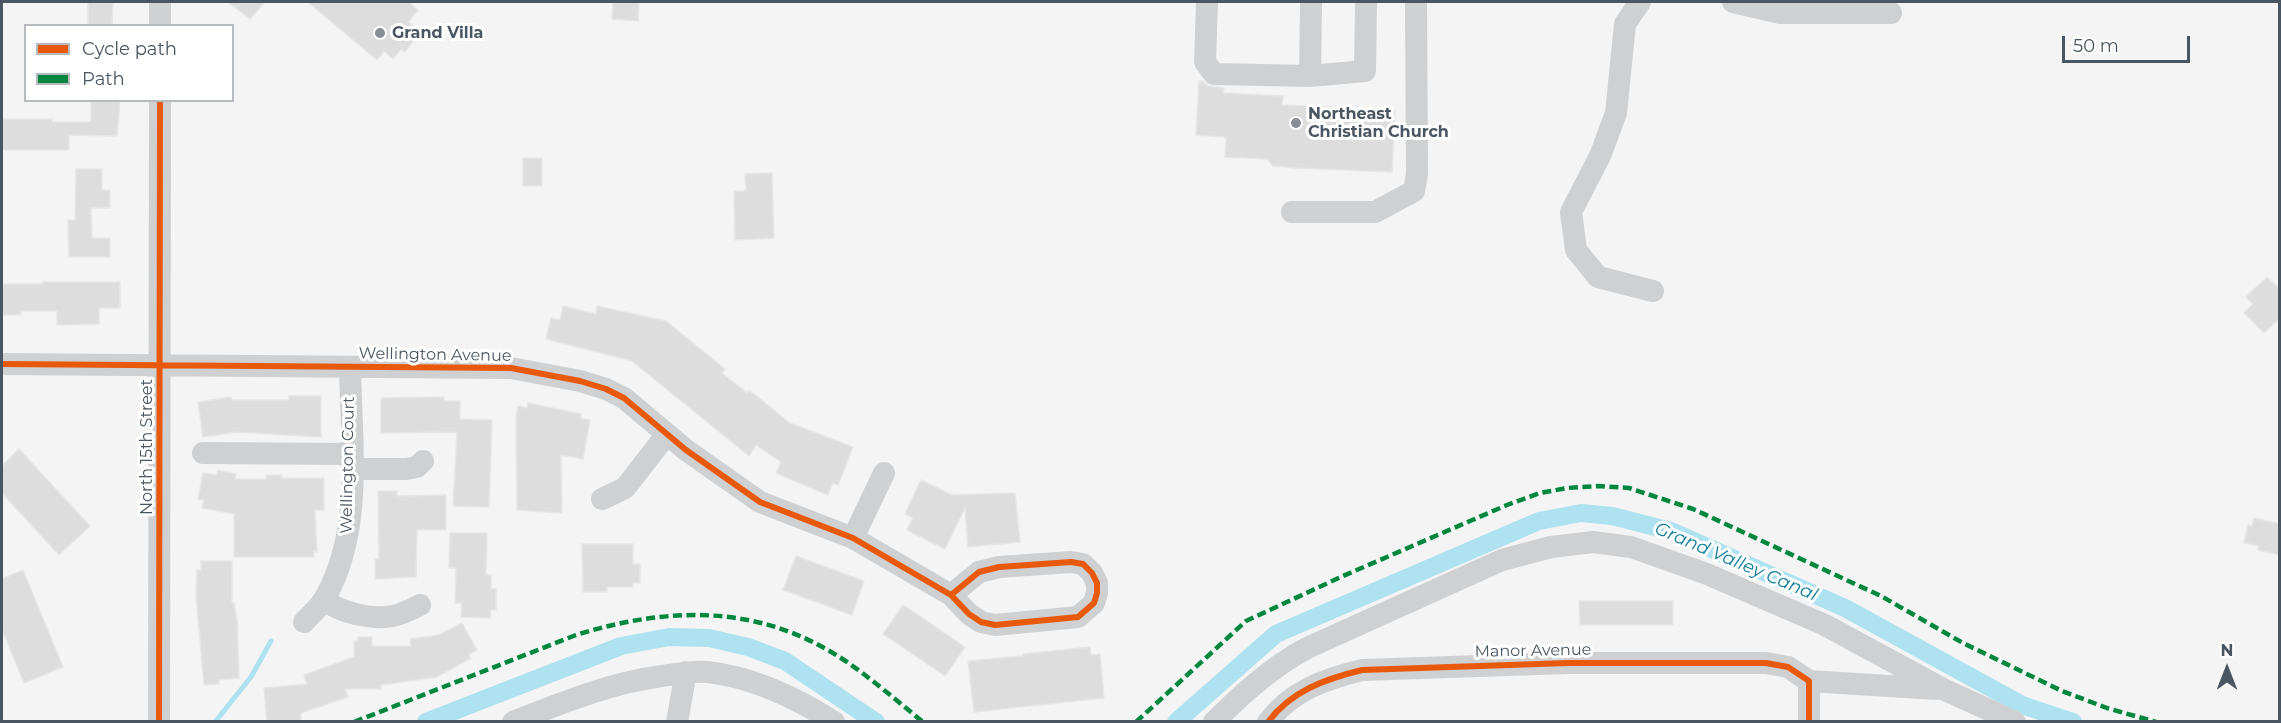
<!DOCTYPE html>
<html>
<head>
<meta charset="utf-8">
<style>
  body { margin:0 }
  #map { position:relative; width:2281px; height:723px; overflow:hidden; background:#f4f4f4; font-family:Montserrat,sans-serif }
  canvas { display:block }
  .frame { position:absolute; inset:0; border:3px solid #4a5661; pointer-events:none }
  .legend { position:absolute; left:24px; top:24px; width:210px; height:78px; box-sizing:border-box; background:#fff; border:2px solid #b7bbc0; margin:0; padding:8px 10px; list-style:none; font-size:18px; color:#4a5661 }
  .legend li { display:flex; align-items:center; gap:12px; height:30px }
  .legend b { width:30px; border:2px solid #b7bbc0 }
  .north { position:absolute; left:2197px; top:639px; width:60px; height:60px; -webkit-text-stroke:4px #fff; paint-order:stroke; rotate:0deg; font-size:16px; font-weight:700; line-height:24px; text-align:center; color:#4a5661 }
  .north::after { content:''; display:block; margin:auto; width:21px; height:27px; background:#4a5661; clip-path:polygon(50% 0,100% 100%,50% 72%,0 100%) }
  .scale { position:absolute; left:2062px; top:36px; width:128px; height:27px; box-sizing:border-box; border:3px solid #4a5661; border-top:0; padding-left:8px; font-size:18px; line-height:21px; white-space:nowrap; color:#4a5661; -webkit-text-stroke:4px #fff; paint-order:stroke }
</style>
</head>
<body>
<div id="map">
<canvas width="2281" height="723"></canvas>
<div class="frame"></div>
<ul class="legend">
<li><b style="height:8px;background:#e8590c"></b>Cycle path</li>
<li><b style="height:8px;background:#00873e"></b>Path</li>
</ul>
<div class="north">N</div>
<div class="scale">50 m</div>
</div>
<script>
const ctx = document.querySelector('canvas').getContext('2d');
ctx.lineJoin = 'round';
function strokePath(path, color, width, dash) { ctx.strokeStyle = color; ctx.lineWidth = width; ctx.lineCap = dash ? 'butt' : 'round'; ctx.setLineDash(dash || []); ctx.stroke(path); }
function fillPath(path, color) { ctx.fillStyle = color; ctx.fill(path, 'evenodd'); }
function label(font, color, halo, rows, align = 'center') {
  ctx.font = font + ' Montserrat,sans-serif'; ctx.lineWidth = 6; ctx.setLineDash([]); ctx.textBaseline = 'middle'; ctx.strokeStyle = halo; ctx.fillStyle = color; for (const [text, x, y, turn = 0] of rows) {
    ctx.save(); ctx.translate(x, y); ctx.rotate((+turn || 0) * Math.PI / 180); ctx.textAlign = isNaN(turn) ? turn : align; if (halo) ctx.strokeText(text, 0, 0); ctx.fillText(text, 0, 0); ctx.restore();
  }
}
strokePath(new Path2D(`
  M215,722l36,-45 20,-36`), '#aee2f0', 5);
strokePath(new Path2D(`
  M426,722l195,-76 48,-9 40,1 39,9 37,14 91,61
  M1176,722l100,-88 263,-113 42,-8 31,3 59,15 174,77 177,97 51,17`), '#aee2f0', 18);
const building = new Path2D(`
  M88,2h25l-1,24h-24z
  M228,2h37l-15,17z
  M308,2h101l9,8 -10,12 10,8 -6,6 3,3 -10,13 -4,-3 -8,10 -9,-8 -7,9z
  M613,2h26l-1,19 -26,-2z
  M1199,81h4l5,5 16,2 -1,5 60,3 -1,9 113,5 -3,62 -95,-4 -24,-2 -6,-7 -42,-2 1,-20 -30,-2z
  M91,100h29l-3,36 -48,-1v15h-67v-31h50v3h39z
  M523,158h19v28h-19z
  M76,169h26v21h8v18h-19l1,30h18v19h-41l-1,-37h7z
  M772,173l2,65 -39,2 -1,-49h12l-1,-17z
  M2267,277l13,12v29l-16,15 -20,-20 9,-9 -7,-7z
  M43,282h77v26h-21v16l-42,1v-14h-36v4h-19v-31h41z
  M563,306l33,8 1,-8 69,15 59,48 -3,4 25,20 2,-3 41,33 63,24 -15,38 -5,-2 -5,12 -52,-22 5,-11 -25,-17 -7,11 -117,-95 -86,-22 5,-21 9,2z
  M289,396h32v41l-84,-5 -34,5 -5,-35 33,-5 1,3h57z
  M444,397v4h16v18l32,1 -3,87 -36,-1 4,-74 -76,1v-35z
  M528,403l53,11 -1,4 10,2 -7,39 -22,-4 1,58 -45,-3 -1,-94 2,-10 9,2z
  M19,449l71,77 -31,29 -57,-62v-27z
  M218,470l18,4 -1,5h31v-4h16v3h42v32h-9l2,42 -3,-1v6h-80v-43l-32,-6 2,-8 -6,-1 5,-26 14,2z
  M921,480l31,15 63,-2 5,49 -52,5 -3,-39 -20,41 -38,-19 6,-12 -8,-4z
  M378,491h19v5l49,-1v35h-29l-1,47 -41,2v-20h4z
  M2254,518l26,6v31l-22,-5 1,-4 -15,-3 4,-18 4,1z
  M450,533h37l-1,42h5v14h5v21h-5l-1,8 -29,-1 1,-14h-7l1,-35h-7z
  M582,544h51v20h7v19h-7v4h-26v5h-24z
  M796,556l68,25 -12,34 -69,-25z
  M201,561h31v42h2l3,16 2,59 -20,2v4l-15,1 -8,-90 1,-25h4z
  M23,570l40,97 -39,16 -22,-54v-50z
  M1579,601h94v24h-93z
  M903,605l62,42 -20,29 -62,-42z
  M462,623l15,27 -8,4 2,4 -34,19 -56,8v4h-36l3,8 -47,16v9h-34l-3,-34 43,-4 -3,-9 50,-18v-16h4v-4h14v9h39l-1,-7 29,-4z
  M1090,647l1,8 9,-1 4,44 -130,14 -6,-51 55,-5v-2z`);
fillPath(building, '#ddddde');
strokePath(building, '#e5e6e7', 1.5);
strokePath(new Path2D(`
  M160,2v24
  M1207,2l-2,60 9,12 96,2 55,-5 1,-69
  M1640,2l-15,22 -9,89 -16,43 -29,56 5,38 22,27 55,14
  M1733,2l47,11h111
  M1310,76l1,-74
  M1292,212h83l39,-21 3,-17 -1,-172
  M2,364l509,4 69,13 26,8 18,9 62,52 74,52 93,36 98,57 18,19 12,8 14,3 83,-8 16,-14 3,-10v-10l-5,-10 -9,-9 -12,-2 -72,5 -20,5 -28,23
  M203,453l148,1
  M351,469h55l11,-2 6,-6
  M602,499l23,-11 42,-54
  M853,538l31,-65
  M324,600c17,13 48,20 69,16 10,-2 19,-7 27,-11
  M304,622c7,-8 16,-15 21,-24 39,-69 26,-155 25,-231
  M159,722l1,-622
  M513,722c49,-19 96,-39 149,-46 15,-2 30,-5 45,-4 46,5 88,25 127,50
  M677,722l9,-50
  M1214,722c29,-29 58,-55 93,-74l195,-88 49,-13 42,-5 38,5 76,27 118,51 118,64 72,33
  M1268,722c23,-31 57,-43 94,-52l206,-7h198l22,4 21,14 127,8
  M1809,722v-41`), '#ced0d2', 22);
strokePath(new Path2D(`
  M354,722l222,-87c93,-29 184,-31 268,25 27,18 53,41 79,62
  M1136,722l110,-101 97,-45 164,-71 33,-12 27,-5 31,-2 31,2 64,21 188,87 82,47 99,48 45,17 49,14`), '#00873e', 4.5, [9, 4.5]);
strokePath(new Path2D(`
  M2,364l509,4 69,13 26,8 18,9 62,52 74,52 93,36 98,57 18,19 12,8 14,3 83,-8 16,-14 3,-10v-10l-5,-10 -9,-9 -12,-2 -72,5 -20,5 -28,23
  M159,722l1,-622
  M1268,722c23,-31 57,-43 94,-52l206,-7h198l22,4 21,14v41`), '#e8590c', 6);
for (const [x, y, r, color] of [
  [380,33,6,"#868d94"],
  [1296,123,6,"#868d94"]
]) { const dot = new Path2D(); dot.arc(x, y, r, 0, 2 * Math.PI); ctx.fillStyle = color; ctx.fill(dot); strokePath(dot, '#fff', 2); }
label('bold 16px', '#4a5661', '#fff', [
  ["Grand Villa",392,33],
  ["Northeast",1308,114],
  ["Christian Church",1308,132]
], 'left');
label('16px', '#4a5661', '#fff', [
  ["Wellington Avenue",435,355,1],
  ["North 15th Street",147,447,-90],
  ["Wellington Court",348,465,-89],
  ["Manor Avenue",1533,651,-1]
]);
label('italic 18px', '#0c7c9b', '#fff', [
  ["Grand Valley Canal",1736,562,23]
]);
</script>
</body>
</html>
